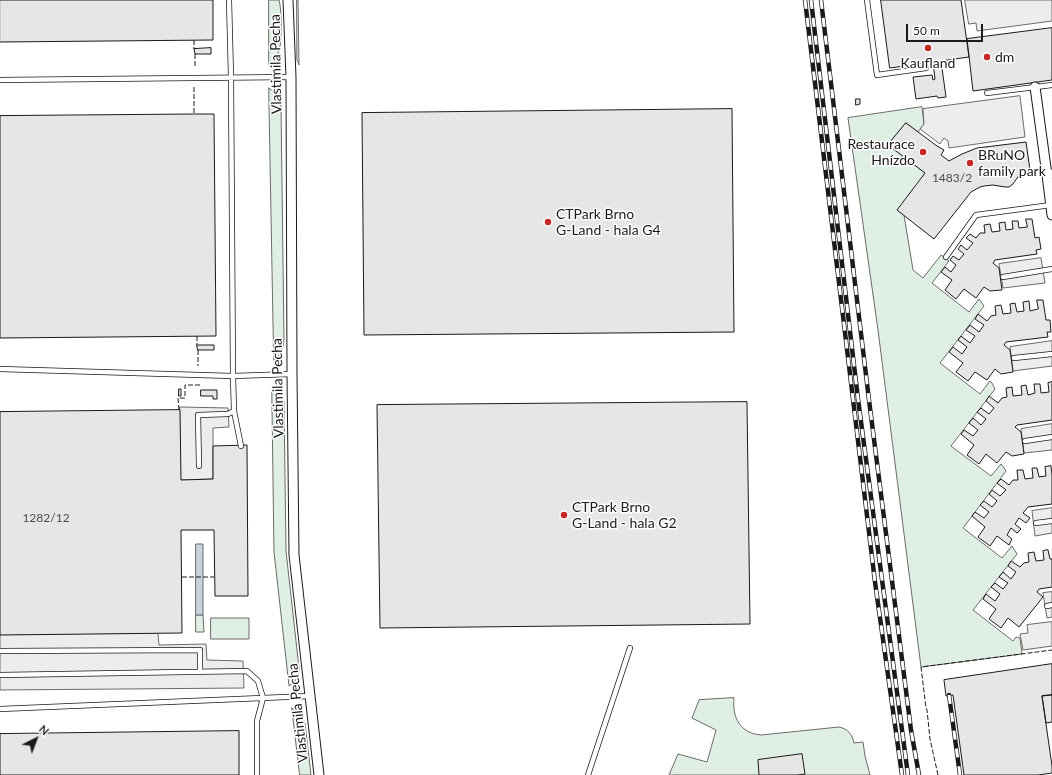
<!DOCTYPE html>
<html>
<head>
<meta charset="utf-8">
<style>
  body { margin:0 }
  #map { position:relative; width:1052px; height:775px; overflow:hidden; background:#fff; font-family:Lato,sans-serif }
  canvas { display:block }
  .north { position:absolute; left:16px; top:719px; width:40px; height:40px; -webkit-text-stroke:3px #fff; paint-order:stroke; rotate:42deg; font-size:11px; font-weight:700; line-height:16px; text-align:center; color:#1a1a1a }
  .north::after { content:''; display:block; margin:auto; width:14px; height:18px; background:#1a1a1a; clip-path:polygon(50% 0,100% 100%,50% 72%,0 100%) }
  .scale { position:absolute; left:906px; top:24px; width:77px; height:18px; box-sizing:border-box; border:2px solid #1a1a1a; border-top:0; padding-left:5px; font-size:12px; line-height:14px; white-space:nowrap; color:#1a1a1a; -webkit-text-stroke:3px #fff; paint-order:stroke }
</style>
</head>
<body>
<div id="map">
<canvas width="1052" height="775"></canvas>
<div class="north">N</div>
<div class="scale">50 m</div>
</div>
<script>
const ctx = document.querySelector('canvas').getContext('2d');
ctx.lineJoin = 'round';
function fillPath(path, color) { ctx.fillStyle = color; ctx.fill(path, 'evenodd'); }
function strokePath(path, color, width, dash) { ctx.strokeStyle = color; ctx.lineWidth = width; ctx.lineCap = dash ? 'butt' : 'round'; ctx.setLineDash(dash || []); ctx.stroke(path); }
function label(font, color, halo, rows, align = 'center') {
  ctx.font = font + ' Lato,sans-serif'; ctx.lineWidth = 3; ctx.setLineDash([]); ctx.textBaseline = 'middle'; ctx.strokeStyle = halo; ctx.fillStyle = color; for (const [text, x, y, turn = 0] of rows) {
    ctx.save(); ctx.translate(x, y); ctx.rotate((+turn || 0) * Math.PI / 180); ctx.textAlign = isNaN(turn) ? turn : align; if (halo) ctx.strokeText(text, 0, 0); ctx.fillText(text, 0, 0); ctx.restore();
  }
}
const green = new Path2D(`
  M269,0h10c3,10 3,42 0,51 -2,6 -5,9 -10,13z
  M297,0h1l1,65 -2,-5z
  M269,88c7,5 11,10 12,18l3,234c-1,9 -3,15 -10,20z
  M922,107l2,17 -6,8 -12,-9 -17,22 36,28 -21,42 9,55 10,8 18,-23 8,6 -17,22 37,29 10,-13 5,7 -44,57 40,31 10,-13 2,2 3,6 -44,57 40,30 10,-12 1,1 4,6 -43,57 39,30 10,-12 5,8 -44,56 40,31 3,-4 4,1 2,16 -101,13 -43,-337 -30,-212z
  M272,386l8,7 4,9 2,149 13,117c0,8 -3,14 -10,18l-15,-134z
  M196,615h7l1,17h-8z
  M211,618h38v21h-38z
  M734,698c-2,20 6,35 27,37l78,-8c9,2 13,7 15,16l9,-1 2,14 5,19h-201l9,-21 29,8 9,-32 -24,-12 7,-18z
  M292,708c6,4 10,8 13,15l6,52h-11z`);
fillPath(green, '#e0efe3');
strokePath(green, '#6a6a6a', 1);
const parking = new Path2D(`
  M965,0h87v21l-75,10 -1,-8 -7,1z
  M1020,96l5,41 -76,11 -1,-7 -4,-3 -4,6 -20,-15 4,-5 -1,-15z
  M1041,258l4,25 -42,5 -4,-24z
  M1052,341v25l-39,5 -3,-24z
  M180,407l48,1 1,19 -16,1v51l-32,1z
  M1052,424v26l-28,3 -3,-24z
  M1052,508v25l-17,3 -3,-25z
  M1052,592v25l-5,1 -4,-25z
  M1052,622v24l-29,4 -3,-16 8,-1 -1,-8z
  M158,633l1,12 47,-1 1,16 36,1 1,27 -244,2v-55z`);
fillPath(parking, '#ededed');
strokePath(parking, '#6a6a6a', 1);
const water = new Path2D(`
  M196,544h7v71h-7z`);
fillPath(water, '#c6d2dc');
strokePath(water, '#6a6a6a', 1);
const building = new Path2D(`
  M0,0h213v40l-213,2z
  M881,0h80l8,57 -28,4 5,36 -8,1 -1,-2 -21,3 -3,-22 19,-2 1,5 2,-1 -2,-17 -43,6z
  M1052,28v52l-79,11 -6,-52z
  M211,48v6h-16l-1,-5z
  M856,99h4v5l-4,1z
  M732,109l2,223 -370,3 -2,-222z
  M194,114h20l2,222 -216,2v-222z
  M906,123l31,23 7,4 -3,5 8,6 13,-7 15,-6 49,-6 4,28 -8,1 -9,13 -4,3h-4l-12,-2 -9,1 -4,1 -9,5 -37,47 -37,-29 28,-37 -37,-28z
  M1026,219h6l3,19 4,-1 2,12 -5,1 1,4 -42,6 -2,3 6,5 3,22 -12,1 -6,-4 -8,11 -12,-9 -8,10 -11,-9 7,-10 -11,-8 4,-5 6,5 5,-7 -6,-5 3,-4 6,4 5,-6 -6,-5 3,-4 6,5 6,-7 -7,-5 4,-4 6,4 4,-5h5l-1,-8 6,-1 2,8 8,-1 -1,-8 6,-1 1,8 7,-1 -1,-8h6l1,7 8,-1z
  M1037,300h6l3,20h4l1,12h-4l1,5 -42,5 -2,3 6,5 3,22 -12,2 -6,-5 -8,11 -12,-8 -7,9 -12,-9 7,-9 -14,-11 4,-5 9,7 5,-7 -9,-7 3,-4 9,7 5,-7 -9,-6 4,-5 9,7 5,-7 -9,-6 3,-5 9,7 4,-5 5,-1 -1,-9 6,-1 2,9 8,-1 -1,-9 5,-1 2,9 7,-1 -1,-9 6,-1 1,10 8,-2z
  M197,345h17v5h-16z
  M1052,382v38l-35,5 -2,2 6,5 3,22 -12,2 -6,-4 -9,11 -11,-9 -7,10 -12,-9 7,-10 -13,-11 3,-4 9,6 5,-6 -9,-7 4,-5 8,7 5,-6 -9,-7 4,-4 8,6 5,-6 -8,-7 3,-5 9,7 4,-5 5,-1 -1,-9 6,-1 1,9 9,-1 -1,-9 5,-1 2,10 7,-2 -1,-9h6l1,9 8,-1 -1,-9z
  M179,389h2v7h-2z
  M201,390h16v9h-4v-3h-12z
  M747,402l3,222 -370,4 -3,-223z
  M180,410l1,70 32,-1v-33l34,-1 1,151h-33l-1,-66h-33l1,103 -182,2v-223z
  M1051,466l1,9v29l-24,3 -5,6 7,5 -4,5 -7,-5 -4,6 6,5 -4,4 -6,-5 -4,7 5,4 -3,6 -12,-9 -7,10 -12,-9 7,-10 -13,-11 3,-4 9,6 5,-6 -9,-7 4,-4 8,6 5,-6 -8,-7 3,-4 8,6 6,-6 -9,-7 4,-4 8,6 4,-5h5l-1,-10h6l2,9 8,-1 -1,-10h5l2,9 7,-1 -1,-9z
  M1048,550l2,9h2v28l-13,2 -2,3 6,5 -24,30 -11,-9 -7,10 -12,-9 7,-10 -13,-10 3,-5 9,7 5,-7 -9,-7 4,-4 8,6 5,-6 -9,-6 4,-5 8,7 5,-7 -8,-6 3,-5 9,6 4,-4 5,-1 -1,-9 6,-1 2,9 8,-1 -1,-9z
  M1052,664v31l-10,1 10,70v7l-14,2h-74l-11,-80 -7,1 -2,-16z
  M1052,695v27l-6,1 -4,-27z
  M239,731v44h-239v-41z
  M802,754l3,20 -8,1h-38l-1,-15z`);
fillPath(building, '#e6e6e6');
strokePath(building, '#1a1a1a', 1);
const service = new Path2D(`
  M229,0l2,77 2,299 1,35 7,35
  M867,0l10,75 49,-7
  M0,80l291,-3
  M987,93l65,-8
  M946,257l30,-42 75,-10
  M1003,277l49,-8
  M1014,358l38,-4
  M0,369l233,7 59,-2
  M1025,441l27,-4
  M199,466l-1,-51 30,-1 6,-3
  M1036,523l16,-2
  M1047,606l5,-1
  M0,651l200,-1v22
  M0,675l247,-4 11,10 5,17 -6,23v54
  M0,709l310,-13
  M588,775l42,-127`);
const minor = new Path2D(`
  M288,0l3,77 1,297 2,181 25,220
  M1035,87l12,88
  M1052,174l-5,1 5,40`);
strokePath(service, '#1a1a1a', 6);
strokePath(minor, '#1a1a1a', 11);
strokePath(service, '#fff', 4.5);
strokePath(minor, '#fff', 9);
const rail = new Path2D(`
  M805,0l70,582 27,193
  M811,0l47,399 50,376
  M821,0l48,400 42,330 8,45
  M949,695l11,80`);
strokePath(rail, '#1a1a1a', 4.5);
strokePath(rail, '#fff', 3, [9]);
strokePath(new Path2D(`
  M194,40v9
  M195,54v13
  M194,87v27
  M197,336v9
  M198,350v16
  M179,410l-1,-12h7v-13h15v-2
  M182,577h32
  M938,775l-8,-36 -3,-29 -1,-2 -5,-41 131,-17`), '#1a1a1a', 1, [5, 2]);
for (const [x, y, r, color] of [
  [928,48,4,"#c62828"],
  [987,57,4,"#c62828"],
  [923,152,4,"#c62828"],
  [970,163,4,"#c62828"],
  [548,222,4,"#c62828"],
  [564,515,4,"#c62828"]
]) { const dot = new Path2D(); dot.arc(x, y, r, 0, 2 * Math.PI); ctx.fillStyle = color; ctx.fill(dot); strokePath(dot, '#fff', 1.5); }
label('12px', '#4d4d4d', null, [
  ["1483/2",952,178],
  ["1282/12",46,518]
]);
label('14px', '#1a1a1a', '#fff', [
  ["dm",995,57],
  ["Kaufland",928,63,"center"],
  ["Restaurace",915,144,"right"],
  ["Hnízdo",915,160,"right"],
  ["BRuNO",978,155],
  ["family park",978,171],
  ["CTPark Brno",556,214],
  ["G-Land - hala G4",556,230],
  ["CTPark Brno",572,507],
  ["G-Land - hala G2",572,523]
], 'left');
label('14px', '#1a1a1a', '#fff', [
  ["Vlastimila Pecha",276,64,-91],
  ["Vlastimila Pecha",278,388,-91],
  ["Vlastimila Pecha",298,713,-96]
]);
</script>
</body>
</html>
